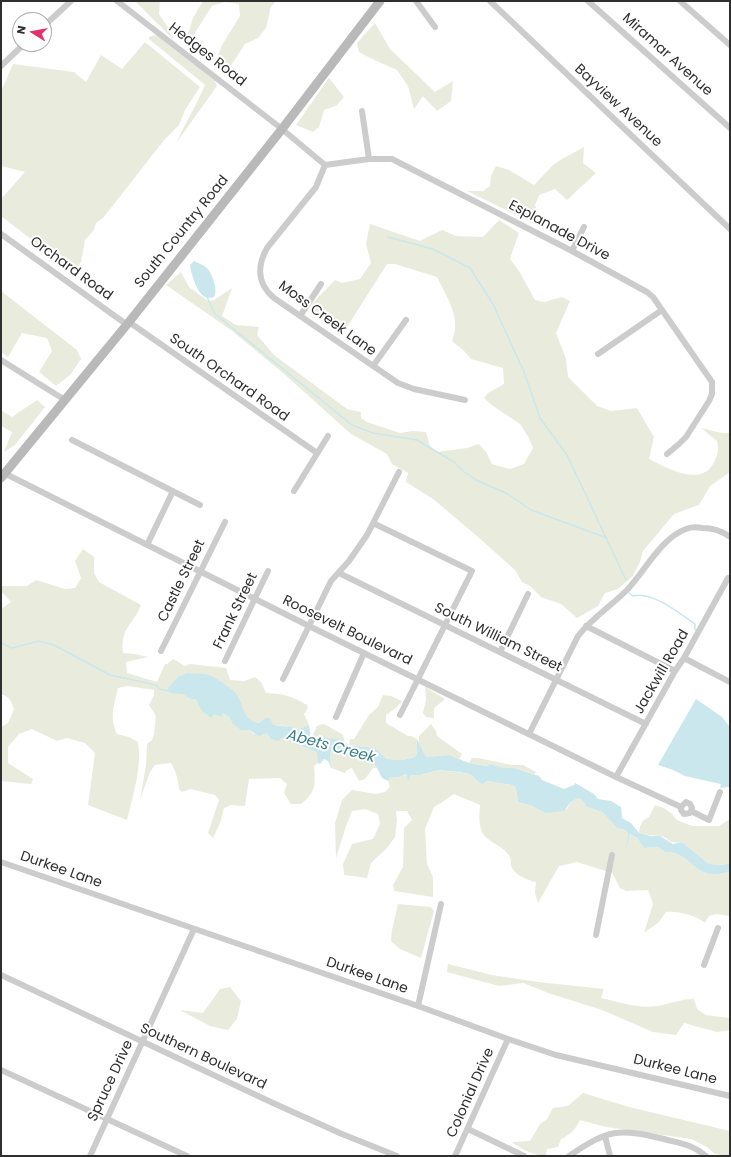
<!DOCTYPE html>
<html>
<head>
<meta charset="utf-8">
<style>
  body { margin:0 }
  #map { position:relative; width:731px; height:1157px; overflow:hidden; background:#fff; font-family:Poppins,sans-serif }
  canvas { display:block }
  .frame { position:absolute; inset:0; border:2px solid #2f2f2f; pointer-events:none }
  .north { position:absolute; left:12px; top:12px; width:40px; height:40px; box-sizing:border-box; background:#fff; border:1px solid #acacac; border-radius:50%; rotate:281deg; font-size:11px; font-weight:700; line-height:16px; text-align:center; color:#2f2f2f }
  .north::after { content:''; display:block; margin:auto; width:14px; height:18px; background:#e4326b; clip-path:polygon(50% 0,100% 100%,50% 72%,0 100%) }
</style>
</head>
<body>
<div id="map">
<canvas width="731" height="1157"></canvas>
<div class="frame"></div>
<div class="north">N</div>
</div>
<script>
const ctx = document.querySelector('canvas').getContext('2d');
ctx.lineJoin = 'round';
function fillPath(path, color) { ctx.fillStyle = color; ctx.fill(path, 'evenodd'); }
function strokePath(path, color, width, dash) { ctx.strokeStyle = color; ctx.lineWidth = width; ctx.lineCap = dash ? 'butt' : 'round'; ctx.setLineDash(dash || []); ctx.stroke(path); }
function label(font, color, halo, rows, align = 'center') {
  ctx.font = font + ' Poppins,sans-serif'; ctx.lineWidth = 4; ctx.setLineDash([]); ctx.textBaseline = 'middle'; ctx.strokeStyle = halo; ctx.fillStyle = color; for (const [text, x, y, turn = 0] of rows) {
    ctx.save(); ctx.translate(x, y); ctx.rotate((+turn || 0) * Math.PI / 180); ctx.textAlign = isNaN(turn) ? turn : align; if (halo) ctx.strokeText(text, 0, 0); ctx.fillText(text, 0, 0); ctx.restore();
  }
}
fillPath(new Path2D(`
  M136,1h24l-1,13 10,15 2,8 -35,-35z
  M203,1h73l-5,6 -5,21 -8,10 -13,6 -19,29 -11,-10 7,-18 18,-29 -1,-12 -14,-2 -13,4 -16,25 -3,13 -7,-4 7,-22z
  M375,23l15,26 45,43 18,-11 -2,20 -14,10 -14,-15 -9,13 -6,-23 -11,-16 -27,-12 -11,-6 -2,-9z
  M155,35l8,4 52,42 2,5 -40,56c8,-20 20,-37 28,-57l-56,-46v-2z
  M145,42l55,45 -15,23 -6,15 -14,14 -62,79 -7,5 -2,7 -9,10 -4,22 -7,10 -73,-56v-17l24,-27 -24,-6v-77l2,-2 10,-23 61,8 12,10 15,-27 21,14z
  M329,78l15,19 -8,9 -12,4 -5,17 -6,5 -17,-7z
  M584,147l-1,16 13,10 -29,27 -12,-11 -16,6 -4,10 10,24 -78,-38h16l7,-5 1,-10 5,-10 13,4 25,15 19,-20 9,-6z
  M499,220l20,13 -9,26 9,12 16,29 9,2 18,-5 8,4 -14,32 10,26 2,18 29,29 14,5 26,-3 17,29 -5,22c18,9 53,29 65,3 4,-8 5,-12 3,-21l-16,-13 21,5h8v39l-20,14 -11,19 -25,9 -31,37 -3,11 -7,14 -15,13 -13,4 -7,13 -21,12 -16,-14 -20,-7 -11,-11 -8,-4 -7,-12 -38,-34 -44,-37 -27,-17 2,-9 -16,-9 -5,-10 -36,-20 -68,-61 -52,-43 -65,-45 15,-13 8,15 19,14 6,-1 18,-12 -10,28 14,9 23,2 -2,8 17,20 73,54 14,3v6l6,4 33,11 12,-2 14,1 4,14 6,6 31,-4 12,-4 7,8 6,12 18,5 14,-5 9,-16 -4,-10 -9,-14 -27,-18 -9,-8 4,-5 16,-9 -1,-16 -32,-9 -7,-8 -12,-10c10,-23 -5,-43 -15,-64l-42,-13h-8l-40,63 -7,6 -27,-19 -3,-8 25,-26 7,3 18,-4 11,-16 -5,-19 4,-20 50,17 22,-11 14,6 27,1z
  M1,291l76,59 4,9 -10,15 -15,12 -17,-14 13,-21 -5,-13 -25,-5 -14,24 -7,-5z
  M37,400l8,7 -30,38 -11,7 8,-20 -11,-6v-16l11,7z
  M83,549l11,8v16l5,9 42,23c-8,20 -21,23 -18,48l12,1 13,3 -22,5 1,11 30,9 8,-18h2l6,-5 12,7 5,-2 36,4 4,12 14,1 11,-4 6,5 5,11c18,1 26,3 41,12l1,3 -4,6 5,11 -12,5 -12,-4 -12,-1 -8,-7 -6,5 -36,-10 6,4 4,7 16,6 5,4 12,-1 5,6 11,-1 36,14v11l-4,3c1,19 3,25 -13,38h-10l-7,-11 3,-9 -7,-6 -31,1 -4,27 -14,-1 -7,3 -4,15 -7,15 -5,-5 11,-33 -4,-5 -25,-6 -8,3 -3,-3c-1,-10 -3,-17 -8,-26l-16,2 -5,7 -10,28 6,-35 1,-21 5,-4 2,-6 2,-18 -7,-11 5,-10v-5l-26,-4 -10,2c-4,18 -9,29 -1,46l12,3 9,5c4,26 -5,53 -11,78l-39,-15 7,-52 -10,-10 -18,-5 -10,3 -25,-12 -13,5 -11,13v16l25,16 -2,5 -30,-3v-54l7,-4 6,-14c-3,-8 -4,-12 -13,-15v-85l10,-7 -10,-11v-5h26l9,-6 29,9 10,-1 6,-10 -6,-17z
  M425,687l20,12 -11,9v10l-8,-1 -3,-4 3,-13z
  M383,695l8,1 11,5 -6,7 -10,7v8l22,13h3l6,3v14l-2,4 -13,3 -15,-1 -12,-11 -26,-3 1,-6h4l15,-24 9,-8z
  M323,724l5,2 15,9 2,7 -4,-2 -30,-1 6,-13z
  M431,724l5,7 1,5 25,18 -3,5 -10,-4 -23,2 -7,-14v-7z
  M333,749l6,2 9,5 23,4 6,8h-4l-8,11 -6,2 -7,-13 -5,2 -2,3 -14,-5 -1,-15z
  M472,758h6l34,7h11l13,7 -2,2 -20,-6h-10l-14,-4 -3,2 -18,-3z
  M439,770l31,4 12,11 5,-4 25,4 4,3 2,14 14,4 13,7 22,-4 4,-7 7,-4 4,2 5,7 15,5 15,16h7l4,5 -2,14 4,-13 7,4 7,10 14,-1 7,5c27,-2 29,33 65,19v45l-14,-2 -7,2 -4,7c-10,-8 -26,-12 -39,-11l-7,10 -15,11 9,-29 -5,-14 -22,1 -6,-3 -8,-15 -35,-11 -18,4 -21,37 -3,-10 1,-11c-8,-2 -20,-6 -24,-14 -2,-5 0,-10 -4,-14 -7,-8 -12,-9 -20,-15 -10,-7 -9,-22 -8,-34l-26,-11 -10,7 -10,6 -9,22 2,35 6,13v20l-39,-6 -1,-6 10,-18 1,-39 8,-8 -5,-9h-11l1,10 -2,16 -8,11 -16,15 -4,15 -23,-3 -1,-11 9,-20 21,-5 7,-15 -2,-10 -13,-5 -13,2 -6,15 -10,32 -1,-35 7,-23 10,-10 24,4 9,-2 5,-5 -2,-6 2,-3 9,-1 9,-3v7l3,-6h11z
  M655,805l9,3 8,6 5,6 15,6h27l9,-6 2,1v42l-9,2 -12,-1 -27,-22c-16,3 -11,-5 -23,-6 -7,-1 -13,-1 -20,-3l1,-7 3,-5 6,-4z
  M398,904l33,3 3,4 -13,47 -21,-9 -9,-8 1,-11z
  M448,964l44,11 46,7 66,7 -3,9c18,4 37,11 56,8 12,-2 24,-7 37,-7l3,10 9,6 24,3v12l-13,2 -33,-9 -8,12 -23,-3 -51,-22 -51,-16 -28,-11 -24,3 -52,-14z
  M230,987l11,14 -4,18 -9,11 -18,-4 -30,-16 23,3 17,-24z
  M583,1093l46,14 101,24v25l-15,-2 -8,-7 -16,-8 -85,-12 -26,-7c-5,10 -9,14 -19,19l-3,8 -11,2 -1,6c-12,2 -25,-7 -35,-13l19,-1 10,-17 7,-5 6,-11 15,-2z`), '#e9ecdd');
fillPath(new Path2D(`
  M194,261c4,2 12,5 14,8 5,6 10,23 6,28 -3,1 -6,1 -9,0 -8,-4 -14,-24 -15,-32z
  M187,673c7,1 16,0 22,2 6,2 25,15 28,20 8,12 4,24 22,28l6,-5h5l3,7 18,2 6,3 12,-5 2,14 11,-2 19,3 8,5 26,3 12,11 15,1 13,-3 2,-4v-14l9,18 23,-2 20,8 18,3 3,-2 14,4h10l25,8 3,4 22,9 10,-4 1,-2 19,11 4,5 13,2 10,6 1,11 9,5 8,10 12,3h9l13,8 9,-2 27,22 12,1 9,-2v8c-36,14 -38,-21 -65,-19l-7,-5 -14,1 -7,-10 -7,-4 -5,18 3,-19 -4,-4 -7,-1 -15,-16 -15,-5 -5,-7 -4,-2 -7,4 -7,9 -19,2 -13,-7 -14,-4 -2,-14 -4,-3 -25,-4 -5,4 -12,-11 -12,-2 -19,-2 -18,5h-10l-3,7 -1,-8 -8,3 -9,1 -2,3 -6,-3 -5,-10 -6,-8 -24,-4 -14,-7 -3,4 1,15 -3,-7 -4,-2 -4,5 -2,-1 -1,-11 -35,-14 -4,3 -7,-2 -5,-6 -7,3 -10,-6h-8l-8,-6 -4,-7 -6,-4 -1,4 -8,-3 -3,4 -10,-8 -5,-11h-5l-8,-5 -13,-1 -2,-5 10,-11z
  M696,699l26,18 8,10v60l-10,1 1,-4 -36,-8 -12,-6 -15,-5z`), '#c9e7ec');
strokePath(new Path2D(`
  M388,237l45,12 37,19 23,36 31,68 16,46 27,37 59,125
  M207,297l8,17 137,111 21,8 44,7 37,22 9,9 13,9 32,14 23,16 76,28
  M629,593l4,3c19,-5 46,17 62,28v6
  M1,643l11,5 27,-7 15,4 56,30 46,10 4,4 8,2 2,-1`), '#c9e7ec', 1.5);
strokePath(new Path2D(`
  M117,1l165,128 43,36 44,-6h23l180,92 75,41 6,5 59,85v12l-3,7 -23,36 -7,7 -12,10
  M416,1l19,26
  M490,1l240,228
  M588,1l142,127
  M680,1l50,44
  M44,26l27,-25
  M1,66l23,-22
  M362,111l7,48
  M325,165l-9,22 -49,61c-10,18 -10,36 7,50l124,85 16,6 51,11
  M1,234l125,90
  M572,251l12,-24
  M300,316l21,-32
  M129,322l188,131
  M598,354l64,-44
  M1,360l64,40
  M373,366l33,-46
  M72,440l128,65
  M2,472l307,154 307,151 65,30v3l3,4 6,-1 2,-5 -2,-4 -4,-2 -5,5
  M294,491l34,-55
  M373,523l99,48 -72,144
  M147,545l26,-54
  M339,573l307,151
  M586,626l89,45
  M161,651l64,-129
  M500,652l28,-58
  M684,658l46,24
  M225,661l43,-90
  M283,679l48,-98 18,-20 18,-26 32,-63
  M336,717l28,-64
  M529,734l49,-98c14,-18 33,-30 49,-46 18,-19 34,-52 59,-61 5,-2 11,-2 16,-1 11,0 19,2 28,9
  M616,777l59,-106 9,-13 44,-80
  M691,811l18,9 11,-28
  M1,862l417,144 90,33 48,16 174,41
  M596,935l16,-80
  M704,965l14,-37
  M1,975l272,128 69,31 55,22
  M418,1006l23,-102
  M1,1070l186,86
  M468,1129l56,27
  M605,1136l5,20
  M90,1156l104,-227
  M455,1156l53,-117
  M569,1156c40,-27 49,-28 95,-17 18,5 27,5 42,17`), '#ccc', 6);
strokePath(new Path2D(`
  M1,478l128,-156 153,-193 98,-128`), '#b9b9b9', 9);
label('14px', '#2f2f2f', '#fff', [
  ["Hedges Road",207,55,38],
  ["Miramar Avenue",667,55,42],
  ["Bayview Avenue",618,106,43],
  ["Esplanade Drive",559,231,28],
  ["South Country Road",182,232,-51],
  ["Orchard Road",71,269,36],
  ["Moss Creek Lane",327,319,36],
  ["South Orchard Road",229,378,35],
  ["Castle Street",182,581,-64],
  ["Frank Street",236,611,-64],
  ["Roosevelt Boulevard",347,631,26],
  ["South William Street",498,638,26],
  ["Jackwill Road",662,672,-60],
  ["Durkee Lane",61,870,19],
  ["Durkee Lane",367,976,19],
  ["Southern Boulevard",203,1057,25],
  ["Durkee Lane",675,1070,14],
  ["Spruce Drive",111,1081,-65],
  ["Colonial Drive",471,1093,-66]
]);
label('italic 15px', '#3b7f8b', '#fff', [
  ["Abets Creek",331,747,15]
]);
</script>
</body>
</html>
